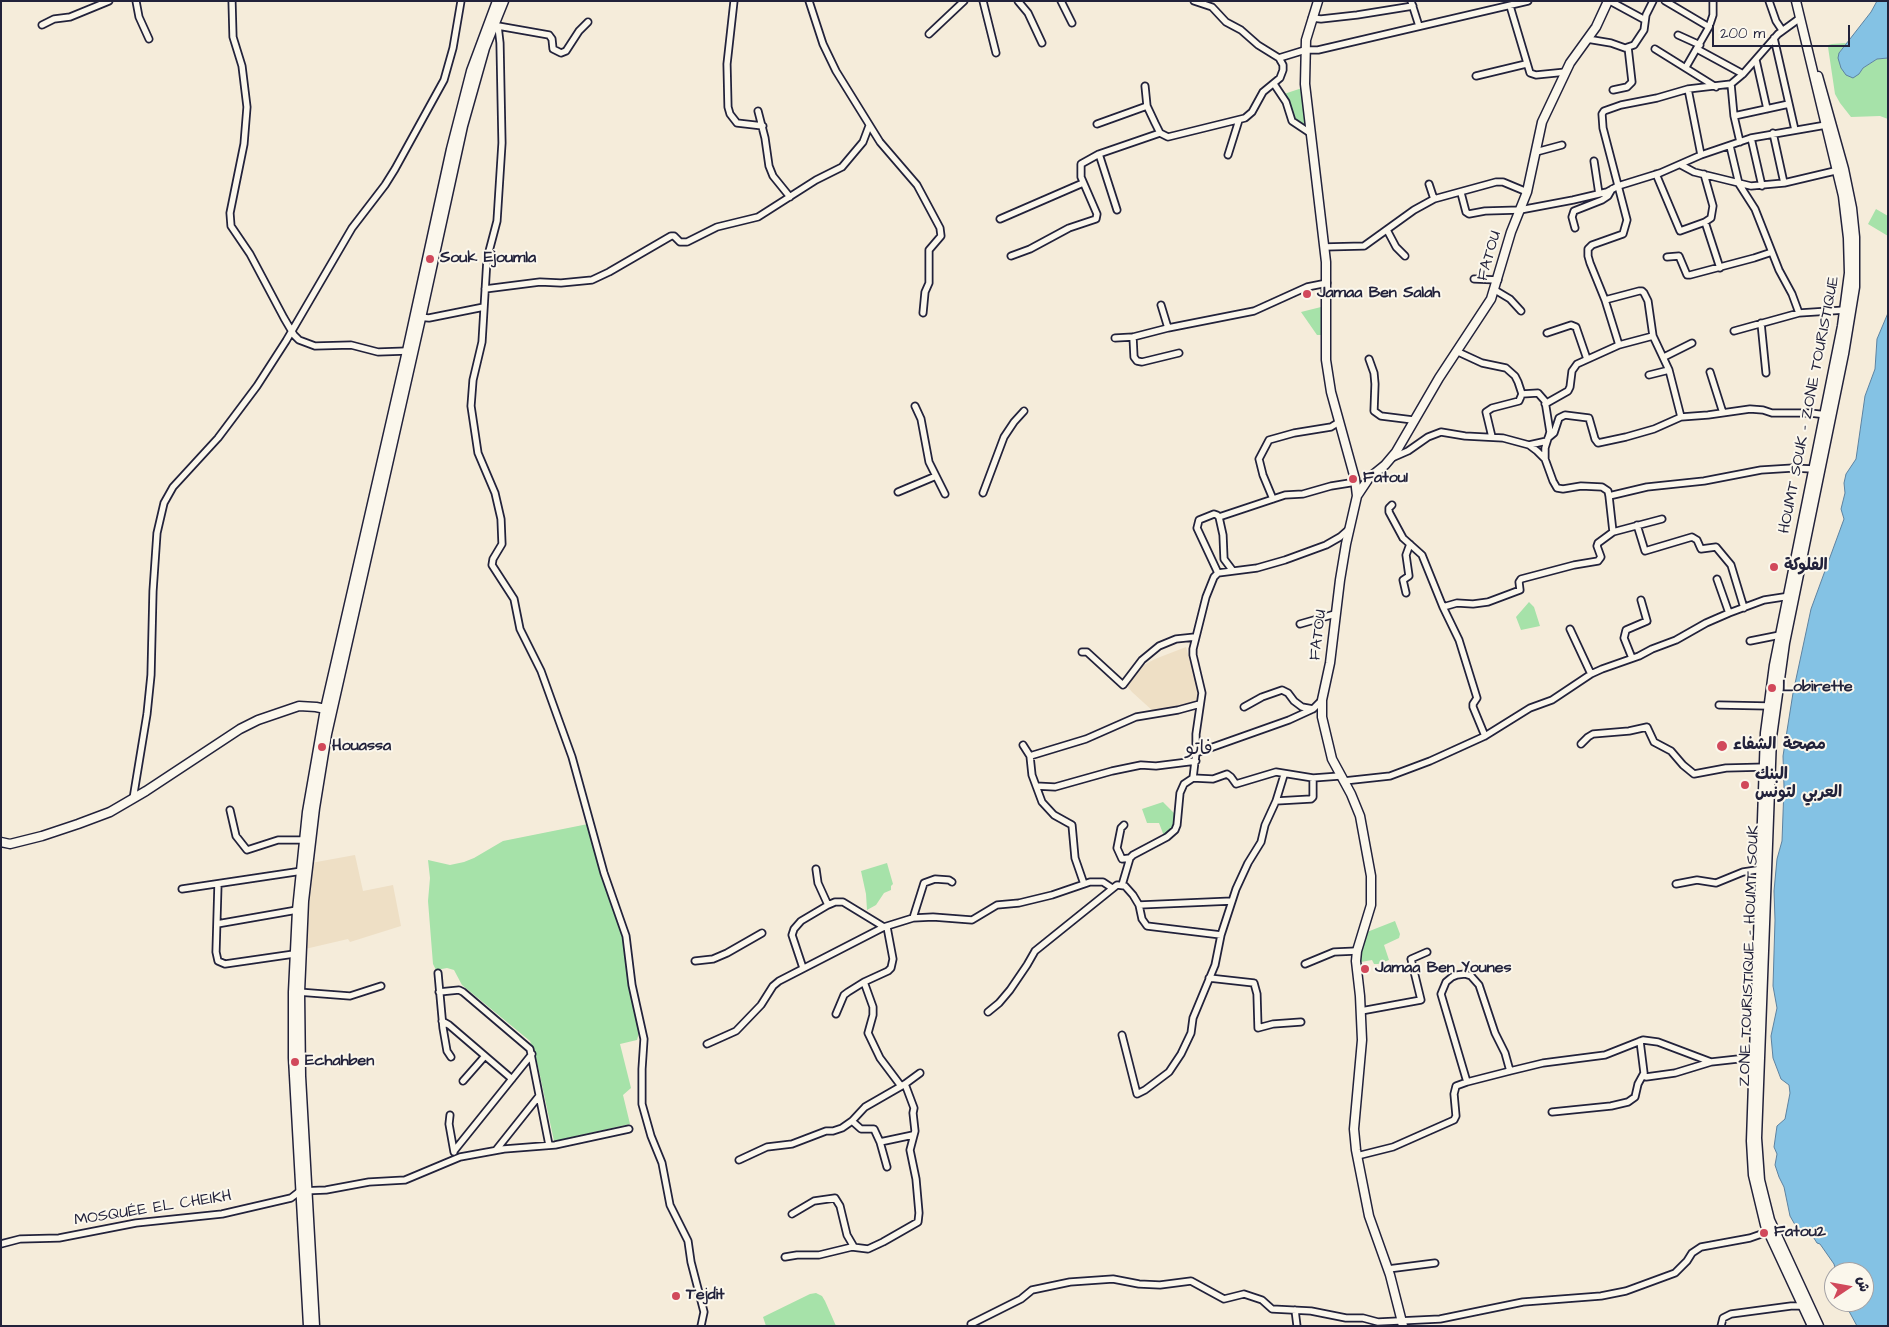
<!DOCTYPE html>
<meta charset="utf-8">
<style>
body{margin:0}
#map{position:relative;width:1889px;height:1327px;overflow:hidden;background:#f5ecda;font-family:"Architects Daughter","Playpen Sans Arabic",sans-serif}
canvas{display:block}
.frame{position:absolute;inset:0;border:2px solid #22223b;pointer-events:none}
.north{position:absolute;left:1824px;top:1262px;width:50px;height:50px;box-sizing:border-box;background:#fbf7ec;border:1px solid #a4a2a5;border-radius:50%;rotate:78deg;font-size:14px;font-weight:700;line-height:20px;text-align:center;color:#22223b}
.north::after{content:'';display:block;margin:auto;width:18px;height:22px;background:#d1495b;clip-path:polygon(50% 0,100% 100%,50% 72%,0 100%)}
.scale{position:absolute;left:1712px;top:25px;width:138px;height:22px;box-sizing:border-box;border:2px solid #22223b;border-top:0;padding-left:6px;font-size:15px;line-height:18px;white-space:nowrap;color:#22223b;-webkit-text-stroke:4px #fbf7ec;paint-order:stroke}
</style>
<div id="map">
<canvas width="1889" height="1327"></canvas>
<div class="frame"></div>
<div class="north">ش</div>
<div class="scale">200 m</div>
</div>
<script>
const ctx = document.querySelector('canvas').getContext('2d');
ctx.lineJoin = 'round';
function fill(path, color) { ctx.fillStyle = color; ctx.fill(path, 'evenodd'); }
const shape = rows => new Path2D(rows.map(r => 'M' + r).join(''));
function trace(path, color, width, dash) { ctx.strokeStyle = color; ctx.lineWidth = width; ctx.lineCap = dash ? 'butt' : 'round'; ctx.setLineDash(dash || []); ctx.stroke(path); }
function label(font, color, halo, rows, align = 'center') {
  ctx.font = font + ' "Architects Daughter","Playpen Sans Arabic",sans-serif'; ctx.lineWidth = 4; ctx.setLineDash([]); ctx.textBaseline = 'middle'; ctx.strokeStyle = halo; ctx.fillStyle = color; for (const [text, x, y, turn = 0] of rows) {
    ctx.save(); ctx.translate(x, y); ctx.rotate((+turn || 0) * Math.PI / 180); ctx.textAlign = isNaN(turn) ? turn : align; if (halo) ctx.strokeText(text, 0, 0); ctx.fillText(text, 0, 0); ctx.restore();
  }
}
fill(shape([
 [1186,647,1200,695,1198,699,1180,709,1154,712,1132,692,1127,686,1128,684,1144,665,1155,659],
 [355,855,363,891,393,885,401,926,350,942,348,939,305,949,311,863]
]), '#eedfc5');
fill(shape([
 [1846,43,1839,53,1859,74,1863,68,1877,59,1888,58,1888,119,1880,116,1851,117,1840,103,1835,94,1828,47,1828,45,1832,44],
 [1302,88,1305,128,1297,126,1284,94],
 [1876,209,1888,216,1888,236,1868,224],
 [1321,307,1321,335,1317,335,1301,312],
 [1529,602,1534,607,1540,626,1521,630,1516,617],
 [1163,802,1175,814,1174,827,1169,834,1164,836,1159,823,1147,823,1142,809],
 [588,824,625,944,639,1033,637,1040,620,1044,631,1088,623,1095,630,1124,554,1141,536,1057,530,1041,462,985,454,970,447,968,436,970,433,964,428,901,430,878,428,860,450,865,464,862,474,858,503,841],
 [887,863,893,884,891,886,891,890,884,893,876,905,867,910,866,894,861,871],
 [1395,921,1400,934,1399,938,1384,945,1389,960,1378,964,1374,964,1372,960,1361,962,1360,952,1367,932],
 [816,1293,822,1296,825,1301,836,1326,766,1326,763,1317,810,1294]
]), '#a6e2a9');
const water = shape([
 [1877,1,1888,1,1888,58,1877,59,1863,68,1859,74,1853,78,1846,75,1841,68,1838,58,1839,53,1871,12,1877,1],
 [1888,313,1888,1326,1857,1326,1844,1302,1864,1302,1864,1272,1836,1272,1834,1264,1820,1244,1817,1243,1812,1235,1798,1230,1790,1216,1784,1187,1779,1177,1775,1165,1777,1154,1774,1147,1777,1126,1785,1119,1790,1093,1789,1085,1781,1079,1773,1058,1771,1036,1777,1008,1773,986,1775,920,1774,891,1777,859,1782,841,1784,787,1783,756,1793,693,1811,609,1844,519,1841,509,1845,493,1844,483,1846,474,1856,459,1865,396,1875,369,1877,339,1888,313]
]);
fill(water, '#84c2e4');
trace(water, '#5d82a0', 1);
const street = shape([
 [136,1,139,17,149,39],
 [232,1,233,37,242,66,247,107,244,144,230,213,231,226,250,254,284,318,294,335,299,340,315,346,351,345,378,352,407,351],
 [734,1,727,64,728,107,730,114,737,123,763,126],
 [809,1,823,44,836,71,880,142,917,185,940,228,941,236,929,250,929,283,925,292,923,313],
 [983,1,996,53],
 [1018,1,1028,13,1042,43],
 [1061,1,1072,23],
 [1411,1,1419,26],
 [1610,1,1645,20],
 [1665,1,1709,27],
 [1769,1,1776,21,1782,30],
 [1510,6,1530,73,1536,75,1566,72],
 [1312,18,1321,19,1357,15,1413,6],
 [491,24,498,26,500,43,502,143,497,221,487,259,482,342,473,380,471,406,478,453,495,493,501,519,502,544,493,559,492,565,514,599,520,629,541,671,572,757,604,873,626,936,632,985,644,1039,642,1069,642,1104,651,1136,662,1163,670,1205,688,1241,691,1262,704,1312,701,1326],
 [42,25,54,19,70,17,109,1],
 [498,26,549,35,552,39,553,49,561,53,566,51,579,31,588,22],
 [929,34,964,1],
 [1678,35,1700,45],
 [1774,38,1795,130],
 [1587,39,1611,43,1625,48,1634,45,1644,30,1646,15,1653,1],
 [1655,49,1716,87],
 [1697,49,1743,74],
 [1279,58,1305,50,1318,50,1528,1],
 [1756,60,1767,109],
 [1686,67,1709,27,1713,15,1713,1],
 [1476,76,1526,64],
 [1274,84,1286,102,1292,121,1310,133],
 [1731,84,1734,116,1740,142],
 [1145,86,1147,106,1155,123,1160,133,1168,137,1245,118,1252,112,1263,92,1280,78,1283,70,1283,65,1279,58,1258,45,1241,30,1226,22,1212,7,1194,1],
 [1688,89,1701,155],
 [1613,90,1627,87,1632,82,1628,47],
 [758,111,765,138,769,166,773,176,790,197],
 [1734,116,1789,104],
 [1097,124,1147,106],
 [1773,133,1784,183],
 [1751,138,1762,186],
 [1730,146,1739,184,1755,209,1779,270,1792,294,1799,313],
 [1536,152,1562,145],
 [1099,154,1117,210],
 [1228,155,1239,120],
 [1594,161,1599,194],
 [1681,165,1694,172,1751,186,1784,183,1839,170],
 [1656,174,1680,231,1705,222,1711,218,1713,206,1704,174],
 [1429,184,1434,199],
 [1461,193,1466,212,1469,214,1485,211,1520,210,1573,200,1607,192,1618,186,1660,173,1701,155,1751,138,1826,125],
 [1000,219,1083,183],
 [1705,222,1720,268],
 [1575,228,1572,217,1574,211,1602,200,1608,196,1612,189],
 [1387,230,1396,247,1405,256],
 [1324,247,1364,246,1414,210,1434,199,1496,182,1503,182,1527,192],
 [1011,256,1030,249,1069,228,1096,219,1097,214,1081,177,1081,164,1099,154,1160,133],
 [1667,257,1679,256,1687,275,1690,275,1754,258,1772,252],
 [1474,279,1498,280],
 [485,289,540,282,561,283,592,280,609,272,671,236,674,236,680,242,687,242,717,227,758,217,816,180,842,167,863,142,869,126],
 [1495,290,1510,299,1521,311],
 [1605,300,1639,291,1642,291,1644,293,1648,301,1653,336,1669,370,1681,417],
 [1161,305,1168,328],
 [417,317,429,318,484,307],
 [1761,323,1766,373],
 [1734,331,1799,313,1845,310],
 [1547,333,1571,325,1576,327,1587,359],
 [1133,337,1134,357,1137,361,1142,362,1179,353],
 [1115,338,1133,337,1168,328,1254,311,1307,287,1327,283],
 [1619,345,1605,300,1590,263,1588,256,1588,249,1592,245,1623,234,1627,220,1603,128,1602,114,1604,111,1621,105,1657,98,1688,89,1731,84,1743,74,1778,34,1800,18],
 [1456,351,1482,363,1506,368,1515,376,1518,382,1522,394,1519,401,1492,408,1486,412,1492,437],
 [1664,357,1692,343],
 [1369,359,1374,373,1375,384,1374,411,1381,416,1413,420],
 [1710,372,1723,413],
 [1649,375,1669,370],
 [1522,394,1538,393,1545,401,1550,432,1545,448,1545,459],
 [1545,404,1568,391,1570,387,1572,371,1577,364,1619,345,1653,336],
 [915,406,921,419,929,462,945,494],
 [1548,438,1554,433,1559,418,1565,415,1589,418,1595,439,1598,443,1626,437,1654,429,1681,417,1708,415,1750,409,1763,410,1772,413,1810,413,1827,415],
 [1529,445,1547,441],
 [1392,458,1408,451,1428,437,1441,432,1465,436,1503,438,1529,445,1537,451,1545,459,1553,481,1557,488,1563,489,1581,486,1602,487,1608,491,1609,496,1647,487,1704,481,1761,470,1793,468,1813,469],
 [898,492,936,476],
 [983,493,1004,437,1014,422,1024,411],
 [1609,496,1613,532],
 [1273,499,1263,475,1259,459,1269,440,1294,433,1331,427,1339,422],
 [1392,505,1389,508,1389,512,1403,538,1422,555,1443,607,1459,640,1477,698,1473,704,1473,707,1485,736],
 [1219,517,1223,535,1224,559,1233,571],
 [1637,525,1645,551,1692,537,1697,540,1701,549,1716,547,1731,565,1744,608],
 [1218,573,1197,528,1199,520,1214,514,1217,515,1219,517,1285,495,1303,494,1331,486,1356,482],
 [1717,579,1729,613],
 [1406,593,1403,580,1409,576,1406,555,1410,544],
 [1443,607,1457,603,1473,604,1488,602,1520,590,1519,582,1521,579,1574,565,1598,561,1601,557,1597,546,1598,543,1613,532,1662,519],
 [1300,624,1335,614],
 [1570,629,1591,674],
 [1750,641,1780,635],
 [1082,652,1087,652,1123,685,1142,660,1159,646,1176,639,1195,637],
 [1632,658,1624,638,1626,630,1647,621,1641,600],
 [1719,705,1768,706],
 [1244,707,1262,697,1282,690,1288,693,1294,701,1302,707,1313,709,1322,700],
 [1581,744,1588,737,1593,734,1629,731,1647,727,1654,742,1671,751,1683,765,1694,774,1726,768,1767,767],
 [1023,745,1030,756,1032,775,1042,802,1054,815,1072,825,1075,858,1084,884],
 [1196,753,1289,720,1313,709],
 [1030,756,1086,739,1136,717,1178,710,1200,704],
 [1193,778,1196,753,1196,734,1202,693,1193,655,1193,649,1206,597,1214,577,1218,573,1257,568,1285,560,1326,545,1340,537,1349,529],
 [1344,781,1390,776,1430,761,1485,736,1530,708,1552,700,1591,674,1602,669,1639,656,1652,649,1676,640,1706,623,1729,613,1764,600,1790,596],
 [1036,786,1055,787,1112,771,1141,765,1156,766,1196,761],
 [133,799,147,714,151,675,153,591,157,533,164,503,173,487,218,438,257,386,286,341,352,228,385,185,395,169,444,80,453,48,461,1],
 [1276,801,1311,799,1313,797,1313,778],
 [230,810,236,836,247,850,278,840,303,840],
 [1124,825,1121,828,1117,848,1122,859,1130,858],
 [816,869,818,883,828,905],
 [218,884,216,952,218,961,225,964,294,954],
 [1676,884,1697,880,1716,883,1743,872,1763,869],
 [1122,885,1130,858,1133,855,1167,837,1175,830,1177,825,1180,793,1184,784,1193,778,1213,779,1227,774,1231,777,1236,784,1276,772,1313,778,1340,776],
 [182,889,302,871],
 [1139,905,1232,901],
 [913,918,924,883,935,879,949,880,952,882],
 [217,924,297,910],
 [695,961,713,959,727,953,762,933],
 [1305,964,1334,952,1357,951],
 [803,968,792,935,794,929,801,921,828,905,835,902,843,902,884,927],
 [438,973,443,1028,447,1051,451,1057],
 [1209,978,1254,983,1257,994,1258,1028,1273,1024,1301,1022],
 [864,982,873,1007,873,1015,868,1033,880,1058,901,1086],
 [298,992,350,996,381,986],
 [439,992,459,990,463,992,530,1049,549,1145],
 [1361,1011,1421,1000,1411,959,1427,952],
 [988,1012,999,1003,1010,990,1027,965,1035,951,1117,885,1125,886,1133,895,1139,905,1142,919,1147,926,1221,935],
 [836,1014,844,995,848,992,864,982,888,971,891,968,893,959,887,927],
 [442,1021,449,1025,512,1079],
 [1122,1035,1137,1094,1145,1090,1169,1072,1181,1054,1191,1033,1193,1018,1215,965,1221,935,1236,889,1248,863,1261,842,1265,825,1276,801,1284,775],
 [707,1044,736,1031,761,1005,773,986,779,981,884,927,913,918,933,917,972,920,997,905,1019,903,1052,895,1090,882,1103,882,1112,888],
 [1643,1076,1646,1077,1675,1073,1711,1062],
 [463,1081,485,1056],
 [1467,1082,1441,994,1446,982,1452,977,1457,975,1465,974,1471,976,1479,985,1495,1033,1505,1053,1510,1071],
 [1552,1112,1611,1106,1628,1102,1635,1097,1638,1084,1644,1073,1640,1041],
 [450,1115,449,1124,454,1152],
 [852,1121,861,1129,874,1129,880,1142,913,1135],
 [880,1142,887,1167],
 [496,1150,539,1096],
 [454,1151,532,1054],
 [1357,1156,1393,1147,1454,1120,1456,1116,1454,1094,1456,1086,1467,1082,1510,1071,1543,1063,1605,1055,1643,1040,1658,1042,1711,1062,1756,1057],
 [739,1160,767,1147,792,1144,826,1131,833,1131,842,1128,852,1121,865,1107,905,1084,920,1073],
 [792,1214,814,1201,835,1198,840,1206,847,1235,854,1247],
 [1,1244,20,1239,59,1238,136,1223,222,1214,291,1198,300,1191,326,1190,369,1182,405,1180,460,1157,504,1149,555,1145,629,1129],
 [785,1257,797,1255,819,1255,852,1247,868,1249,883,1242,918,1222,919,1213,916,1179,910,1150,915,1131,913,1113,914,1108,905,1084],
 [1388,1269,1435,1263],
 [1295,1310,1297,1326],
 [971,1324,1021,1299,1032,1290,1070,1282,1113,1279,1139,1284,1160,1285,1191,1281,1224,1299,1244,1294,1262,1300,1272,1309,1311,1311,1346,1318,1363,1318,1378,1322,1440,1319,1523,1302,1601,1296,1626,1291,1675,1273,1687,1261,1692,1253,1701,1247,1750,1238,1770,1231],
 [1721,1326,1723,1318,1731,1314,1791,1306,1803,1306]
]);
const secondary = shape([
 [1318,1,1306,40,1305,84,1326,262,1326,360,1331,392,1355,479,1357,496,1346,544,1340,580,1330,663,1322,700,1322,717,1332,759,1351,794,1360,816,1371,876,1371,905,1357,951,1356,961,1360,996,1362,1040,1354,1129,1356,1150,1369,1216,1390,1275,1403,1326],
 [1796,1,1843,196,1848,238,1849,273,1842,326,1774,665,1765,733,1751,1141,1753,1175,1765,1225,1812,1326],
 [1818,76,1844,169,1852,208,1855,237,1855,287,1844,354,1785,643,1772,737,1757,1138,1760,1180,1770,1220,1819,1326],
 [1357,496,1369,478,1385,465,1396,452,1439,378,1491,299,1511,232,1527,192,1542,122,1570,63,1596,27,1608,1],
 [1,842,10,844,42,836,78,824,110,812,146,791,240,729,258,720,299,706,316,707,330,710],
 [308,1326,293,1058,293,992,297,910,307,812,325,709,407,351,451,149,471,71,497,1],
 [315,1326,301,1076,300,992,304,901,315,808,327,734,421,318,463,126,485,48,504,1]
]);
trace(street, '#22223b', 9);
trace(secondary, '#22223b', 11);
trace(street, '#fbf7ec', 5.5);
trace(secondary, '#fbf7ec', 8);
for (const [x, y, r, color] of [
 [430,259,5,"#d1495b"],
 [1307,294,5,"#d1495b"],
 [1353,479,5,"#d1495b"],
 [1774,567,5,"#d1495b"],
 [1772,688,5,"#d1495b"],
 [1722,746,6,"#d1495b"],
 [322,747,5,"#d1495b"],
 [1745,785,5,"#d1495b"],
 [1365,969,5,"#d1495b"],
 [295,1062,5,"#d1495b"],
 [1764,1233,5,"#d1495b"],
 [676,1296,5,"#d1495b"]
]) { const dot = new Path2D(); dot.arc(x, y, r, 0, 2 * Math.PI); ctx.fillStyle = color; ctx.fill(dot); trace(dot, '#fbf7ec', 2); }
label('16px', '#22223b', '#fbf7ec', [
 ["FATOU",1490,256,-74],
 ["HOUMT SOUK - ZONE TOURISTIQUE",1810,405,-79],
 ["FATOU",1319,635,-83],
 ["ZONE TOURISTIQUE - HOUMT SOUK",1750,956,-88],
 ["MOSQUÉE EL CHEIKH",153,1209,-9]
]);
label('bold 16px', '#22223b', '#fbf7ec', [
 ["Souk Ejoumla",440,259],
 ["Jamaa Ben Salah",1317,294],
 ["Fatou1",1363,479],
 ["الفلوكة",1784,567],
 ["Lobirette",1782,688],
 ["مصحة الشفاء",1733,746],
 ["Houassa",332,747],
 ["البنك",1755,776],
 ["العربي لتونس",1755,794],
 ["Jamaa Ben Younes",1375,969],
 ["Echahben",305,1062],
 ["Fatou2",1774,1233],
 ["Tejdit",686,1296]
], 'left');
label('19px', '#22223b', '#fbf7ec', [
 ["فاتو",1199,750]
]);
</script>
